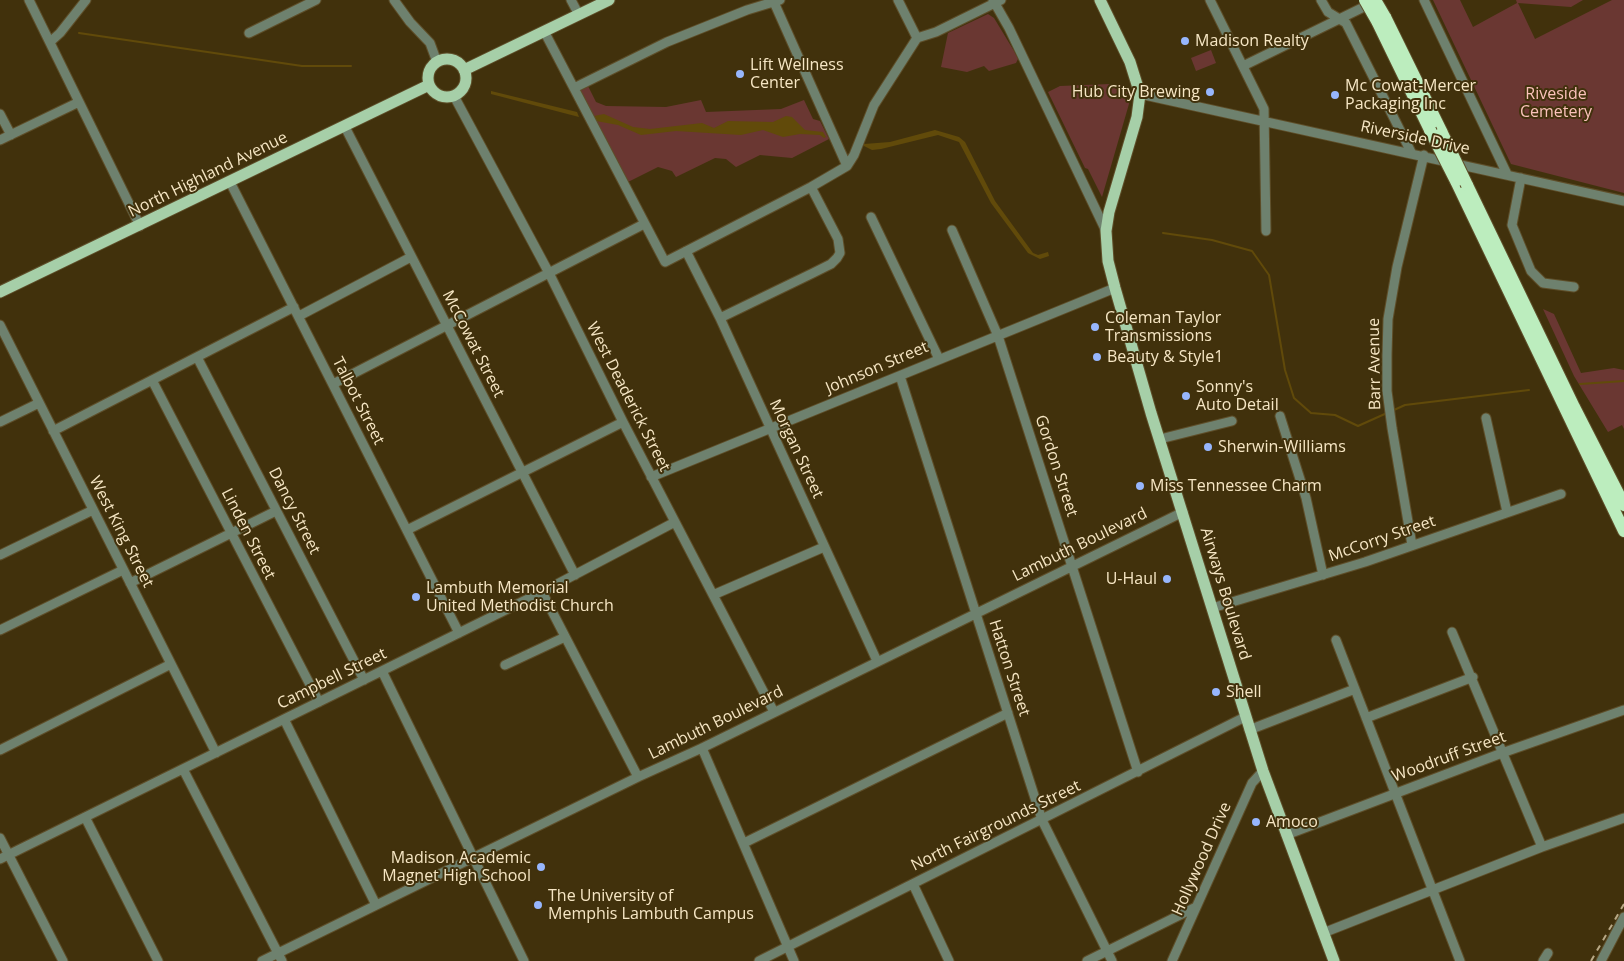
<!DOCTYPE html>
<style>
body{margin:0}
canvas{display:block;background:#41310c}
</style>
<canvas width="1624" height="961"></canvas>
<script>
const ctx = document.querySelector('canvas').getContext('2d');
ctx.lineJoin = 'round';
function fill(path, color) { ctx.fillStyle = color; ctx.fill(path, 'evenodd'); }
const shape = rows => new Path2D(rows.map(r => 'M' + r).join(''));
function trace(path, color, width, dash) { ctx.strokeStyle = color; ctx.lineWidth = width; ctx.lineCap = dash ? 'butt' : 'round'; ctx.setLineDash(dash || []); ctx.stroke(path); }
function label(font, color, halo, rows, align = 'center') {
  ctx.font = font + ' "Open Sans",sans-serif'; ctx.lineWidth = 4; ctx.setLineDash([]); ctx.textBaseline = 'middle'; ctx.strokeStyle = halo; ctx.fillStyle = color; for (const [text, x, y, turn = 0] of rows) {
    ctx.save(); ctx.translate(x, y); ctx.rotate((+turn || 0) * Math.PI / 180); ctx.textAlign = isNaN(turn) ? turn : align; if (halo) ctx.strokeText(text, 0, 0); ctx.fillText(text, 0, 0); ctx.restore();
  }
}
fill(shape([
 [1433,0,1460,0,1473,27,1517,3,1516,0,1583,0,1571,7,1518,3,1535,39,1612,0,1624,0,1624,193,1511,164],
 [988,14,994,18,1014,51,1018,59,1016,63,989,71,984,66,967,72,941,67,948,33],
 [1211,50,1216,63,1196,71,1191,58],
 [1110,84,1125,85,1131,97,1102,197,1088,169,1085,168,1048,92,1060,86],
 [588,86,596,102,606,106,666,107,701,100,706,112,781,109,804,100,813,119,820,121,829,139,792,158,760,155,736,167,726,159,715,158,676,177,672,171,658,167,626,183,580,95,581,89],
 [1543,309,1554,314,1581,373,1614,368,1624,370,1624,429,1622,425,1608,432,1574,376]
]), '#6a3732');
fill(shape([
 [491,91,577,112,579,117,491,94],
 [604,114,633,127,650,129,702,123,714,128,728,121,773,122,786,116,792,117,805,130,823,132,826,137,824,138,820,135,800,134,783,137,763,130,741,135,676,131,641,135,618,125,596,121,594,116],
 [935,130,959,137,965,142,995,201,1033,253,1038,255,1048,252,1049,256,1040,259,1028,253,991,203,959,142,938,135,881,149,872,150,864,146,864,144,890,142]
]), '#614a0a');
trace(shape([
 [79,33,302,66,351,66],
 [1163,233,1212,240,1252,251,1269,275,1285,370,1294,398,1311,413,1335,415,1358,426,1387,413],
 [1580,384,1624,381],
 [1394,410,1405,405,1529,390]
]), '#614a0a', 2);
const minor = shape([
 [29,0,140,226],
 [394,0,410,22,430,43,437,62],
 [571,0,579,15],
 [773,0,847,166],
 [898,0,917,38],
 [993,0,1009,28,1106,231],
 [1210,0,1264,109,1266,231],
 [1321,0,1328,12,1346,23,1411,152],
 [1424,0,1507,174],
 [544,31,665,262,811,187,847,166,854,155,874,105,917,38],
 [249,33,316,0],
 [917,38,936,32,1001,0],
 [50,42,60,33,86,0],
 [1243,66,1372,3],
 [574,88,667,42,747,10,780,0],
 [1140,94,1624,201],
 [454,96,549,273,623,422,774,712],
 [0,114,11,135],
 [345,127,575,575],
 [0,140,79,102],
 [1521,178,1512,225,1531,271,1543,283,1574,287],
 [230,182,459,633],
 [871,217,939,359],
 [952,230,998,336,1138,772],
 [686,251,720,318,877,661],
 [299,316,411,257],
 [720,318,813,273,831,264,837,258,840,253,838,239,811,187],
 [0,325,216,753],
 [197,357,364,680],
 [900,376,1042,820,1112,961],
 [152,380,319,702],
 [333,384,644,224],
 [1280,416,1306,498,1323,575],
 [1486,418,1507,512],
 [0,422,39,403],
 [53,431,294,307],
 [1160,439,1232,421],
 [651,477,1115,288],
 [407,530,623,422],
 [1412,545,1392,428,1387,391,1387,355,1388,319,1397,267,1424,155],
 [0,555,93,510],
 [130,583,276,511],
 [542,592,638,777],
 [713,595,824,547],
 [1212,608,1365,562,1561,494],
 [0,630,123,570],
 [1452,632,1542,847],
 [1336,640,1460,961],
 [505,665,565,637],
 [382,671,524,961],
 [1366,718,1473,677],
 [284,719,376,905],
 [1249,730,1355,689],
 [702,748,794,961],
 [0,750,171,664],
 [183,769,282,961],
 [85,817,158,961],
 [1286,835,1502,753,1624,710],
 [0,838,63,961],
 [744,843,1008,713],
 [0,859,542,592,675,522],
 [913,884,949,961],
 [1323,933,1542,847,1624,818],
 [262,961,638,777,702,748,1183,512],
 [759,961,1245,717],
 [1087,961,1196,907],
 [1172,961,1252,783,1263,771],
 [1543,961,1548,953],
 [1601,961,1624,917]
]);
const major = shape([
 [1100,0,1130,62,1140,94,1137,117,1109,212,1106,231,1108,261,1115,288,1151,413,1263,771,1334,961],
 '428 78a19 19 0 1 1 38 0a19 19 0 1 1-38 0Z',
 [464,70,609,0],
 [0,292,429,85]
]);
const highway = shape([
 [1385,17,1442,133],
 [1377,21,1430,130],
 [1456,181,1624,531],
 [1467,185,1574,407,1624,505]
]);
trace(minor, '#5e4e29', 11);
trace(major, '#5e4e29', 13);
trace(highway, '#5e4e29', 14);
trace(minor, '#6e816e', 9);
trace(major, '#a6cfa8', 11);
trace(highway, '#bcedbe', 12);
trace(shape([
 [1591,961,1624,904]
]), '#b9a986', 2, [6, 6]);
const highwayBridge = shape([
 [1365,0,1377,21],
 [1375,0,1385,17],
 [1430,130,1456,181],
 [1442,133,1467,185]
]);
trace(highwayBridge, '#5e4e29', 14, []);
trace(highwayBridge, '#bcedbe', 12);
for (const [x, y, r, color] of [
 [1185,41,5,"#97b6fd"],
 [740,74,5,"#97b6fd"],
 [1210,92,5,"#97b6fd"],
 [1335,95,5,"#97b6fd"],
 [1095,327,5,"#97b6fd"],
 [1097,357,5,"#97b6fd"],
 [1186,396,5,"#97b6fd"],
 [1208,447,5,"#97b6fd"],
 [1140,486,5,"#97b6fd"],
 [1167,579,5,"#97b6fd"],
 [416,597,5,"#97b6fd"],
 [1216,692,5,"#97b6fd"],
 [1256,822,5,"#97b6fd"],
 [541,867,5,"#97b6fd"],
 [538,905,5,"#97b6fd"]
]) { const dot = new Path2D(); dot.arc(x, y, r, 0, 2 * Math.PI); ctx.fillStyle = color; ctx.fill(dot); trace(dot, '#41310c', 2); }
label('16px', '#f6e6c4', '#41310c', [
 ["Madison Realty",1195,41],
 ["Lift Wellness",750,65],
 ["Center",750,83],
 ["Mc Cowat-Mercer",1345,86],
 ["Packaging Inc",1345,104],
 ["Hub City Brewing",1200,92,"right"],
 ["Coleman Taylor",1105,318],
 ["Transmissions",1105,336],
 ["Beauty & Style1",1107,357],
 ["Sonny's",1196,387],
 ["Auto Detail",1196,405],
 ["Sherwin-Williams",1218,447],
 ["Miss Tennessee Charm",1150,486],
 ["U-Haul",1157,579,"right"],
 ["Lambuth Memorial",426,588],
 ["United Methodist Church",426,606],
 ["Shell",1226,692],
 ["Amoco",1266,822],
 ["Madison Academic",531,858,"right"],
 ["Magnet High School",531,876,"right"],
 ["The University of",548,896],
 ["Memphis Lambuth Campus",548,914]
], 'left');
label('16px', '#fbc2bb', '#41310c', [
 ["Riveside",1556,94],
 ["Cemetery",1556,112]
]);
label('16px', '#f6e6c4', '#41310c', [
 ["Riverside Drive",1415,138,12],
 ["North Highland Avenue",208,175,-26],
 ["McCowat Street",473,344,63],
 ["Barr Avenue",1375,364,-91],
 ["Johnson Street",877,368,-23],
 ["West Deaderick Street",628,397,63],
 ["Talbot Street",358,401,63],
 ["Morgan Street",796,449,65],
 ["Gordon Street",1056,466,72],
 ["Dancy Street",294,511,63],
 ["West King Street",121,532,63],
 ["Linden Street",248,534,63],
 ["McCorry Street",1382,539,-19],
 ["Lambuth Boulevard",1080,545,-26],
 ["Airways Boulevard",1225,594,73],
 ["Hatton Street",1009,668,72],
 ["Campbell Street",332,679,-26],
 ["Lambuth Boulevard",716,723,-26],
 ["Woodruff Street",1449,757,-20],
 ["North Fairgrounds Street",996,826,-26],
 ["Hollywood Drive",1202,859,-66]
]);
</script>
